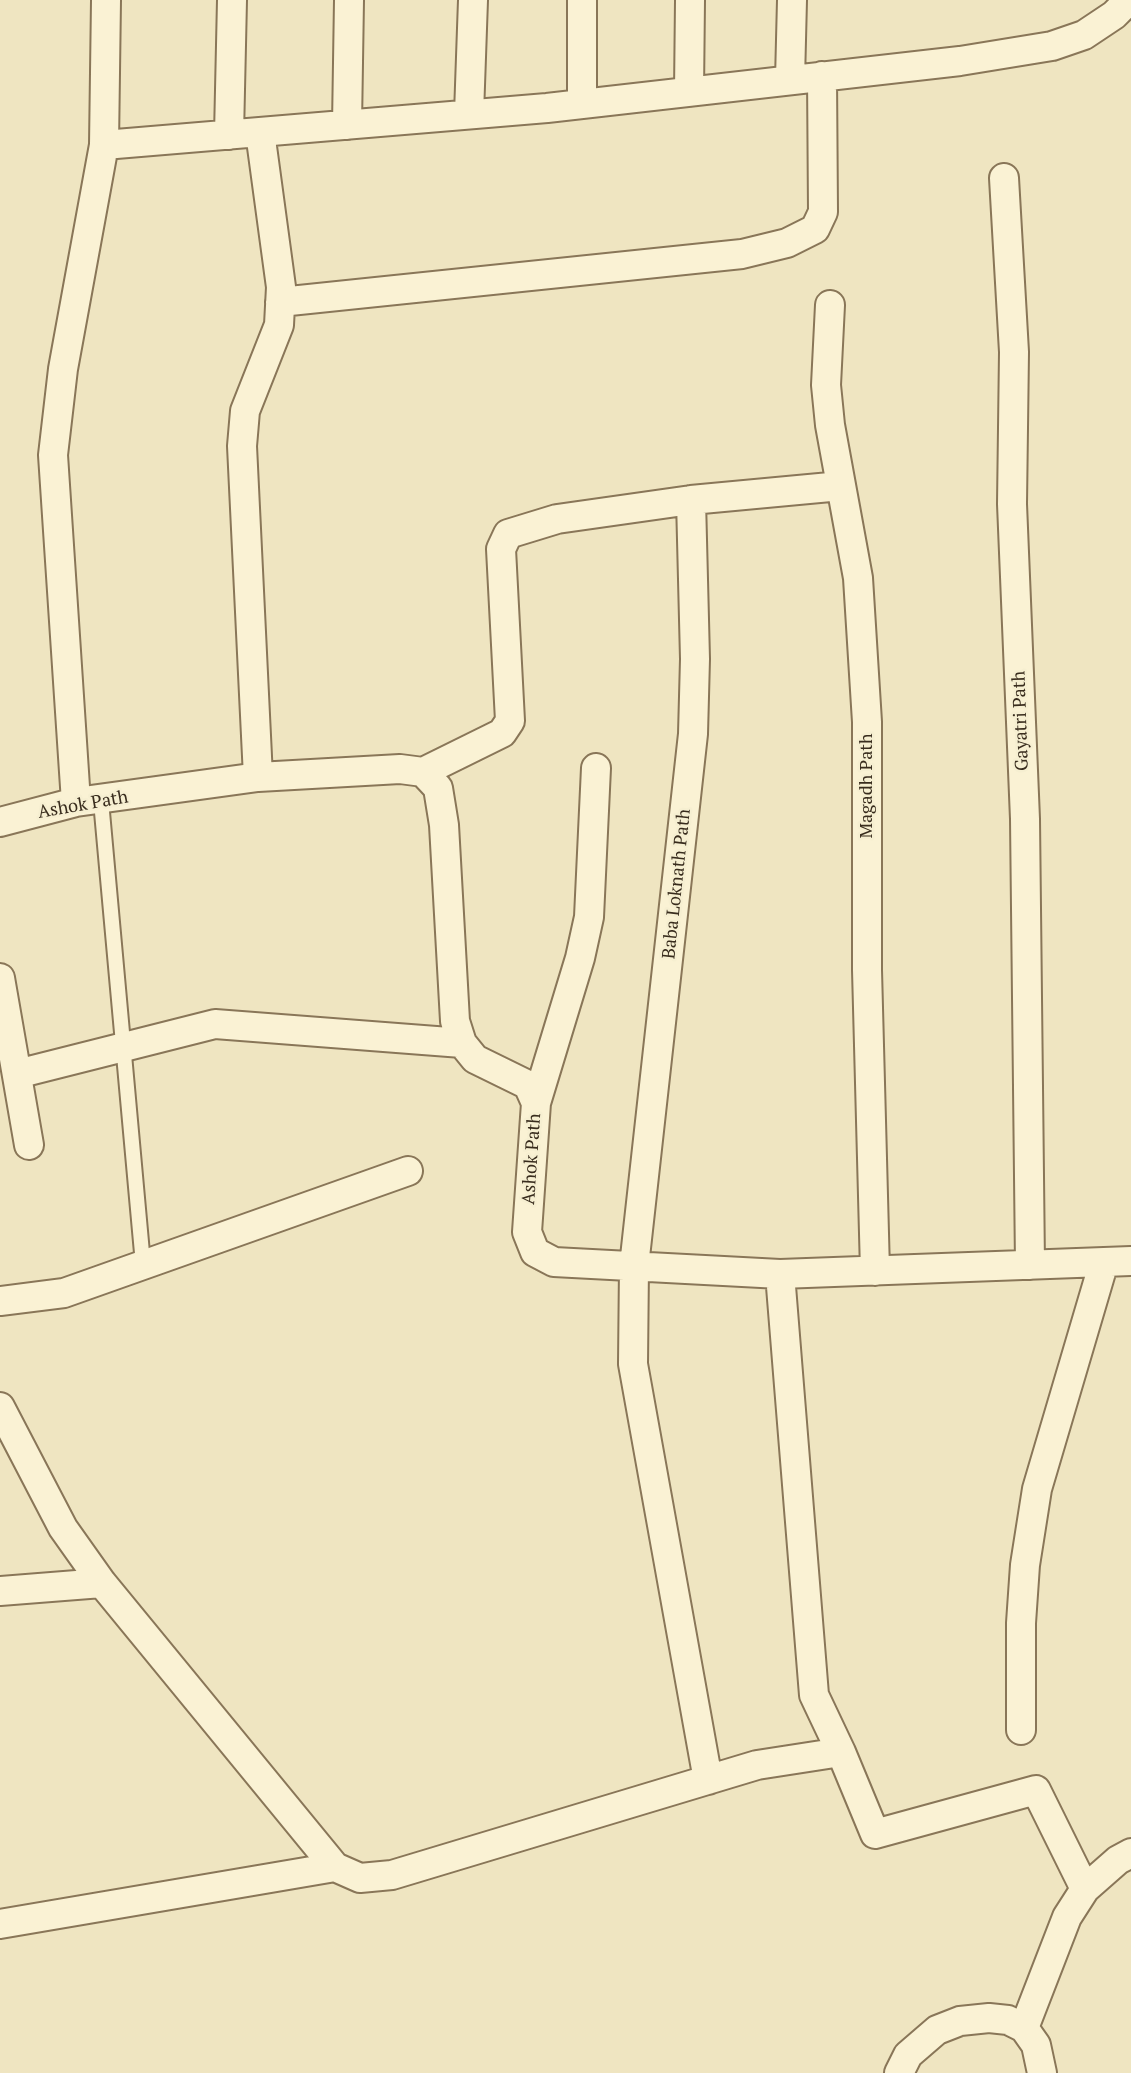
<!DOCTYPE html>
<style>
body{margin:0}
canvas{display:block;background:#efe5c1}
</style>
<canvas width="1131" height="2073"></canvas>
<script>
const ctx = document.querySelector('canvas').getContext('2d');
ctx.lineJoin = 'round';
const shape = rows => new Path2D(rows.map(r => 'M' + r).join(''));
function trace(path, color, width, dash) { ctx.strokeStyle = color; ctx.lineWidth = width; ctx.lineCap = dash ? 'butt' : 'round'; ctx.setLineDash(dash || []); ctx.stroke(path); }
function label(font, color, halo, rows, align = 'center') {
  ctx.font = font + ' "PT Serif",serif'; ctx.lineWidth = 5; ctx.setLineDash([]); ctx.textBaseline = 'middle'; ctx.strokeStyle = halo; ctx.fillStyle = color; for (const [text, x, y, turn = 0] of rows) {
    ctx.save(); ctx.translate(x, y); ctx.rotate((+turn || 0) * Math.PI / 180); ctx.textAlign = isNaN(turn) ? turn : align; if (halo) ctx.strokeText(text, 0, 0); ctx.fillText(text, 0, 0); ctx.restore();
  }
}
const service = shape([
 [101,801,143,1264]
]);
const minor = shape([
 [790,80,792,0],
 [689,92,690,0],
 [582,104,582,0],
 [469,114,473,0],
 [347,125,349,0],
 [229,135,232,0],
 [104,145,547,108,960,61,1052,46,1084,35,1114,15,1129,0],
 [1004,178,1014,352,1012,504,1025,819,1030,1265],
 [280,302,742,254,787,243,815,229,823,212,822,76],
 [830,305,826,385,830,425,858,578,867,722,867,970,875,1271],
 [691,500,695,659,693,734,634,1266,633,1364,708,1780],
 [423,772,502,733,510,721,501,549,508,534,557,519,691,500,841,486],
 [258,777,242,446,245,411,279,325,281,287,260,132],
 [76,802,53,455,63,369,104,145,106,0],
 [0,822,76,802,258,777,400,769,423,772,438,788,444,825,455,1021,462,1043,475,1059,528,1085,536,1103,527,1232,535,1252,554,1262,780,1274,1131,1261],
 [0,978,29,1145],
 [17,1074,215,1024,462,1043],
 [536,1103,580,958,589,917,596,768],
 [0,1301,64,1293,408,1171],
 [0,1407,63,1528,102,1583,335,1867,360,1878,392,1875,757,1765,841,1752,814,1695,780,1274],
 [0,1591,102,1583],
 [1021,1730,1021,1623,1025,1565,1037,1489,1104,1262],
 [841,1752,875,1834,1036,1790,1085,1889],
 [0,1924,335,1867],
 [1024,2028,1067,1917,1085,1889,1118,1860,1131,1853],
 [899,2073,908,2055,937,2030,960,2021,989,2018,1008,2020,1024,2028,1036,2045,1042,2073]
]);
trace(service, '#897658', 18);
trace(minor, '#897658', 32);
trace(service, '#faf2d4', 14);
trace(minor, '#faf2d4', 28);
label('18px', '#382c1d', '#f6efd1', [
 ["Gayatri Path",1021,721,-92],
 ["Magadh Path",867,786,-90],
 ["Ashok Path",83,805,-10],
 ["Baba Loknath Path",677,884,-84],
 ["Ashok Path",532,1159,-86]
]);
</script>
